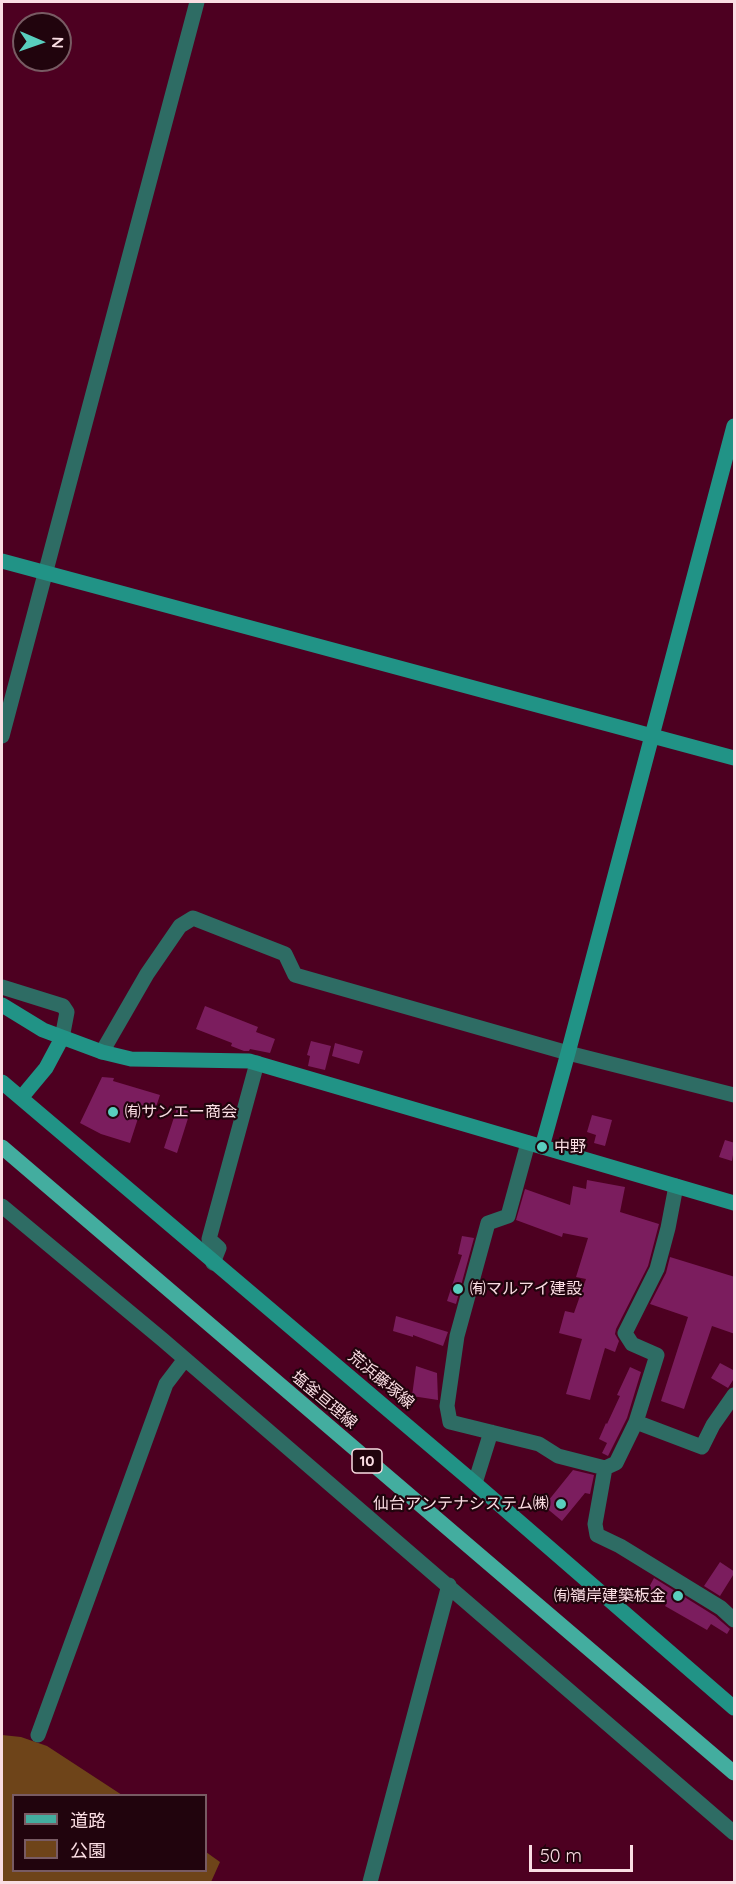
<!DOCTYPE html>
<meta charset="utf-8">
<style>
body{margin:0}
#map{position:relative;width:736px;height:1884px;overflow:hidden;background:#4d0021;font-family:Quicksand,"Noto Sans JP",sans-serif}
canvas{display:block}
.frame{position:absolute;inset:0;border:3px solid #fadde3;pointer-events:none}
.legend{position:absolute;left:12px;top:1794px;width:195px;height:78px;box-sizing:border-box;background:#21040d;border:2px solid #785b63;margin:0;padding:8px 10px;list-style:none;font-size:18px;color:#fadde3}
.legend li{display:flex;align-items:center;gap:12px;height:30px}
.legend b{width:30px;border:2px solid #785b63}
.north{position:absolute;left:12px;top:12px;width:60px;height:60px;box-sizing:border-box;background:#21040d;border:2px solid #785b63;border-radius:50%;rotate:92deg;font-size:16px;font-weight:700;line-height:24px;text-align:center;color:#fadde3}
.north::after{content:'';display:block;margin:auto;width:21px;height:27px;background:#59cebe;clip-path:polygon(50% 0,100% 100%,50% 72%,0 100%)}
.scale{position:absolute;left:529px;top:1845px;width:104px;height:27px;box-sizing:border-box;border:3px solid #fadde3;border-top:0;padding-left:8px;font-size:18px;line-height:21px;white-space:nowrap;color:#fadde3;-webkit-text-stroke:4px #21040d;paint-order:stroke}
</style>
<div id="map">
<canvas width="736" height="1884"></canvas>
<div class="frame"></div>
<ul class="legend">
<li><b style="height:8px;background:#43ad9f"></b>道路</li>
<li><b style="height:16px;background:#6e4419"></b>公園</li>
</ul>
<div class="north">N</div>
<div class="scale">50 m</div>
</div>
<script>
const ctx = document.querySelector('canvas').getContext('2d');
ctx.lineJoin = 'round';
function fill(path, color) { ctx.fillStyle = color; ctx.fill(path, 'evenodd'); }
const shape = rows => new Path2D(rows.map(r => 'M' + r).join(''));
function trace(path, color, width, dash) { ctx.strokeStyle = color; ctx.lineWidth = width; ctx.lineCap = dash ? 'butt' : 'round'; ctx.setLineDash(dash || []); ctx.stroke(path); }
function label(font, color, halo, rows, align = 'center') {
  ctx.font = font + ' Quicksand,"Noto Sans JP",sans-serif'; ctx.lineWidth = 4.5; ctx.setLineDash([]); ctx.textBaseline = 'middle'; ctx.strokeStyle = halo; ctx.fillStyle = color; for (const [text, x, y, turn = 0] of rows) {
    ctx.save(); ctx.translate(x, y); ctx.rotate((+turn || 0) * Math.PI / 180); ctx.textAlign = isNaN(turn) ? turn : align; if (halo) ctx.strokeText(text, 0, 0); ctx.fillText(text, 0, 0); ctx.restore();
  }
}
fill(shape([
 [2,1735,21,1737,47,1746,122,1795,14,1796,14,1870,206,1870,206,1852,220,1862,211,1882,2,1882]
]), '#6e4419');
fill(shape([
 [205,1006,258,1027,256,1032,275,1039,270,1053,250,1049,249,1051,244,1051,231,1046,232,1043,196,1029],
 [311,1041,331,1046,325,1070,308,1066,310,1056,307,1055],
 [335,1043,363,1051,359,1064,332,1056],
 [102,1077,114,1078,113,1081,160,1095,155,1110,142,1106,130,1143,101,1134,80,1123],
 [177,1108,190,1112,177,1153,164,1148],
 [592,1115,612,1120,605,1146,594,1143,596,1135,587,1132],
 [725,1140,735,1143,732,1161,719,1157],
 [587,1180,625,1187,620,1212,659,1224,648,1266,616,1329,615,1334,619,1341,615,1352,605,1348,590,1400,566,1394,582,1339,559,1333,565,1311,574,1313,586,1279,576,1277,588,1238,563,1233,562,1237,516,1220,525,1189,570,1205,573,1186,586,1189],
 [462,1236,474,1238,456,1304,447,1301,462,1255,458,1254],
 [670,1257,735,1277,735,1334,712,1326,684,1409,661,1401,688,1317,650,1304,666,1273],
 [396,1316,448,1332,443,1346,413,1335,413,1337,393,1331],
 [720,1363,735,1371,735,1377,728,1388,711,1378],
 [416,1366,437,1373,438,1400,412,1396],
 [630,1367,641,1372,627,1418,608,1456,602,1453,607,1443,599,1439,606,1423,607,1424,620,1396,617,1395],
 [573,1470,594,1475,590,1494,585,1493,562,1521,544,1506],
 [720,1562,735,1572,720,1596,704,1586],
 [654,1578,715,1616,730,1629,727,1634,711,1624,707,1630,665,1606,667,1603,647,1591]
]), '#7b1d5e');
trace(shape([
 [2,736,197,2],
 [2,987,63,1006,67,1012,62,1038],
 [102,1052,147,974,180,926,193,918,285,954,295,975,568,1053,734,1095],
 [528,1143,508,1216,488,1223,457,1336,447,1406,450,1422,539,1444,558,1456,605,1468,616,1463,636,1422,657,1355,632,1344,625,1333,657,1269,668,1228,676,1186],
 [2,1206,163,1340,734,1833],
 [213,1263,219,1248,209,1239,257,1063],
 [636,1422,702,1447,713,1425,734,1395],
 [605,1468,595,1524,597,1535,620,1546,721,1608,734,1620],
 [475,1483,491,1432],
 [38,1735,166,1384,185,1359],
 [370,1882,449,1585]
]), '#2e6c64', 15);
trace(shape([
 [2,561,734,758],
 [2,1005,43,1030,102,1052,131,1059,249,1061,734,1203],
 [2,1082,478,1486,734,1708],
 [21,1098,46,1068,62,1038],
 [542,1147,568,1053,734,426]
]), '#219386', 15);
trace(shape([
 [2,1147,734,1773]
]), '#43ad9f', 15);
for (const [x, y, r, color] of [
 [113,1112,6,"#59cebe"],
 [542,1147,6,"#59cebe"],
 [458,1289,6,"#59cebe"],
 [561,1504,6,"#59cebe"],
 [678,1596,6,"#59cebe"]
]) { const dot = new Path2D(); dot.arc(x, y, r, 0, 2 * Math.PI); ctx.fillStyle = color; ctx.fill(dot); trace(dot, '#21040d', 2); }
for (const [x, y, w] of [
 [367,1461,30]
]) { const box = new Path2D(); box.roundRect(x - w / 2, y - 12, w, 24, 4.5); ctx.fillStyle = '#21040d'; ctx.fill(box); trace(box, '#fadde3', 1.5); }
label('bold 15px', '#fadde3', null, [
 ["10",367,1461]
]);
label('16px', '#fadde3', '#21040d', [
 ["㈲サンエー商会",125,1112],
 ["中野",554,1147],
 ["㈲マルアイ建設",470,1289],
 ["仙台アンテナシステム㈱",549,1504,"right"],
 ["㈲嶺岸建築板金",666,1596,"right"]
], 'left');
label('16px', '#fadde3', '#21040d', [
 ["荒浜藤塚線",381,1380,40],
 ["塩釜亘理線",324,1400,40]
]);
</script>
